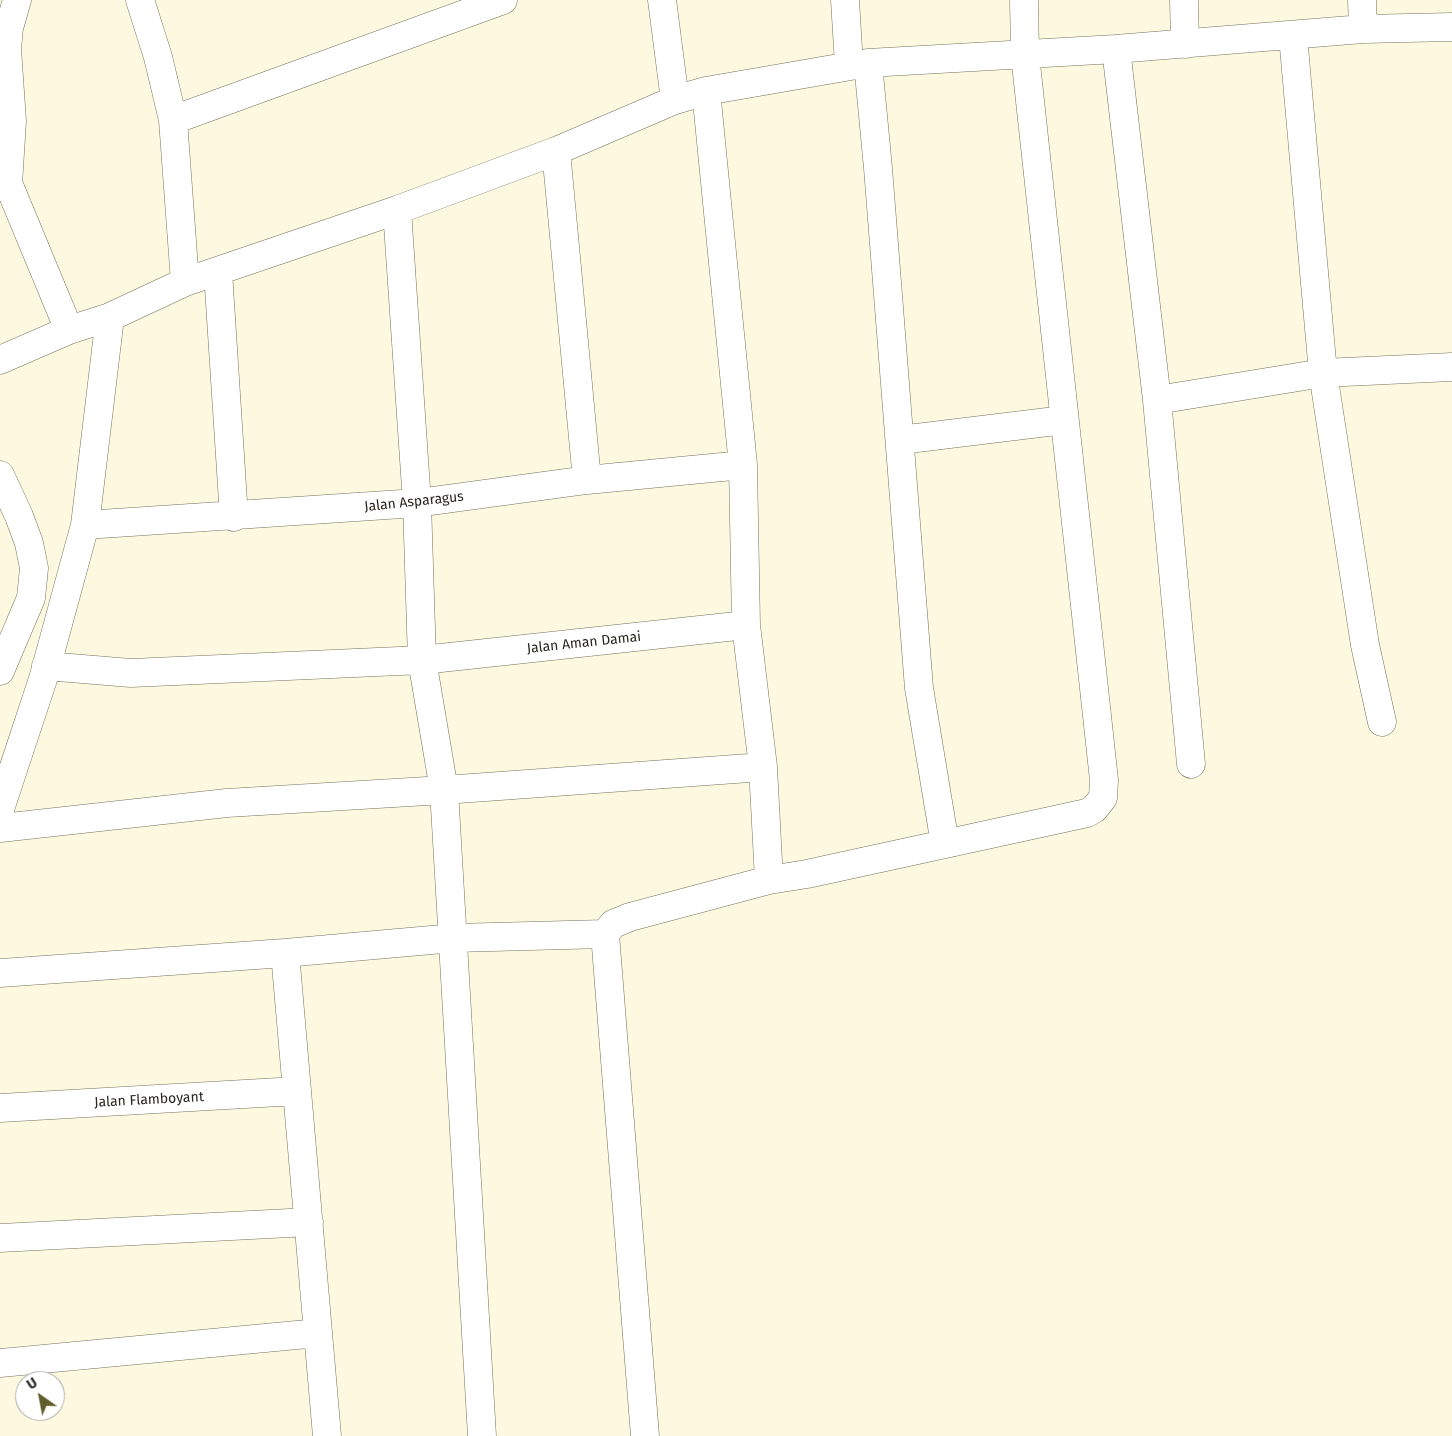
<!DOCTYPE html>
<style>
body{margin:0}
#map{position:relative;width:1452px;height:1436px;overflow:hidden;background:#fdf9e0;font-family:"Fira Sans",sans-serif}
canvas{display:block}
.north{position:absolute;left:15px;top:1371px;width:50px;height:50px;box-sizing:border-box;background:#fff;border:1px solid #a9a8a5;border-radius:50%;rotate:327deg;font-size:14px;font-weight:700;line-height:20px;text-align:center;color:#28261d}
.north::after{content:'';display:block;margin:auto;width:18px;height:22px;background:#5f5d29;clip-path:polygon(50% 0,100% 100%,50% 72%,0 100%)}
</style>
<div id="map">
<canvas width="1452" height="1436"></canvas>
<div class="north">U</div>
</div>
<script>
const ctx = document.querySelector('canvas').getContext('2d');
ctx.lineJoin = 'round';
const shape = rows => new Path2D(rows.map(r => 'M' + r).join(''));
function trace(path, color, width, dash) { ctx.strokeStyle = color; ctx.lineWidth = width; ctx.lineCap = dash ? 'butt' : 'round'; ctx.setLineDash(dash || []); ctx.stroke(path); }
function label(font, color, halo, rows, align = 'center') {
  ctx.font = font + ' "Fira Sans",sans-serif'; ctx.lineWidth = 5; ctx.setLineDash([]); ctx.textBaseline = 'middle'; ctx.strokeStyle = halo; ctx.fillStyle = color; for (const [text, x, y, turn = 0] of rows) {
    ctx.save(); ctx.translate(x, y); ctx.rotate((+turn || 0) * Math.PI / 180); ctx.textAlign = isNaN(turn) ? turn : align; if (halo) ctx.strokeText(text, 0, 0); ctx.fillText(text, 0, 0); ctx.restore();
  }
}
const minor = shape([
 [140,0,158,57,173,120,185,282],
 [662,0,675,100],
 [845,0,849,65],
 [1184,0,1185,44],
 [1362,0,1363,29],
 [1293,36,1323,373,1365,645,1382,722],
 [1116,49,1157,400,1191,764],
 [868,63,878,168,919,688,945,844],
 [706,91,743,465,746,625,763,767,769,880],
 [173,120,503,0],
 [556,151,587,480],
 [1,166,69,330],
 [8,184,12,121,7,49,9,28,17,0],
 [397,210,417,503,422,660,444,790,482,1436],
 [218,272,234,517],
 [0,360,69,330,110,317,185,282,397,210,556,151,675,100,706,91,868,63,1116,49,1363,29,1452,27],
 [1157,400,1323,373,1452,367],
 [900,440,1064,420],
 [0,475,19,516,29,543,34,568,31,598,0,671],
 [85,525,417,503,587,480,743,465],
 [46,666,131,673,422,660,746,625],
 [0,809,43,679,85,525,110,317],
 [0,828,227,803,444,790,763,767],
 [285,953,327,1436],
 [0,973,285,953,454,938,605,934],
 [0,1108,297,1091],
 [0,1238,309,1222],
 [0,1363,318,1333],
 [645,1436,605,934,613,924,630,917,769,880,807,874,1087,813,1094,809,1103,798,1104,780,1025,55,1024,0]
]);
trace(minor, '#75715b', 29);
trace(minor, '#fff', 28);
label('14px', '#28261d', '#fff', [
 ["Jalan Asparagus",414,502,-6],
 ["Jalan Aman Damai",584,643,-6],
 ["Jalan Flamboyant",149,1100,-3]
]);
</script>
